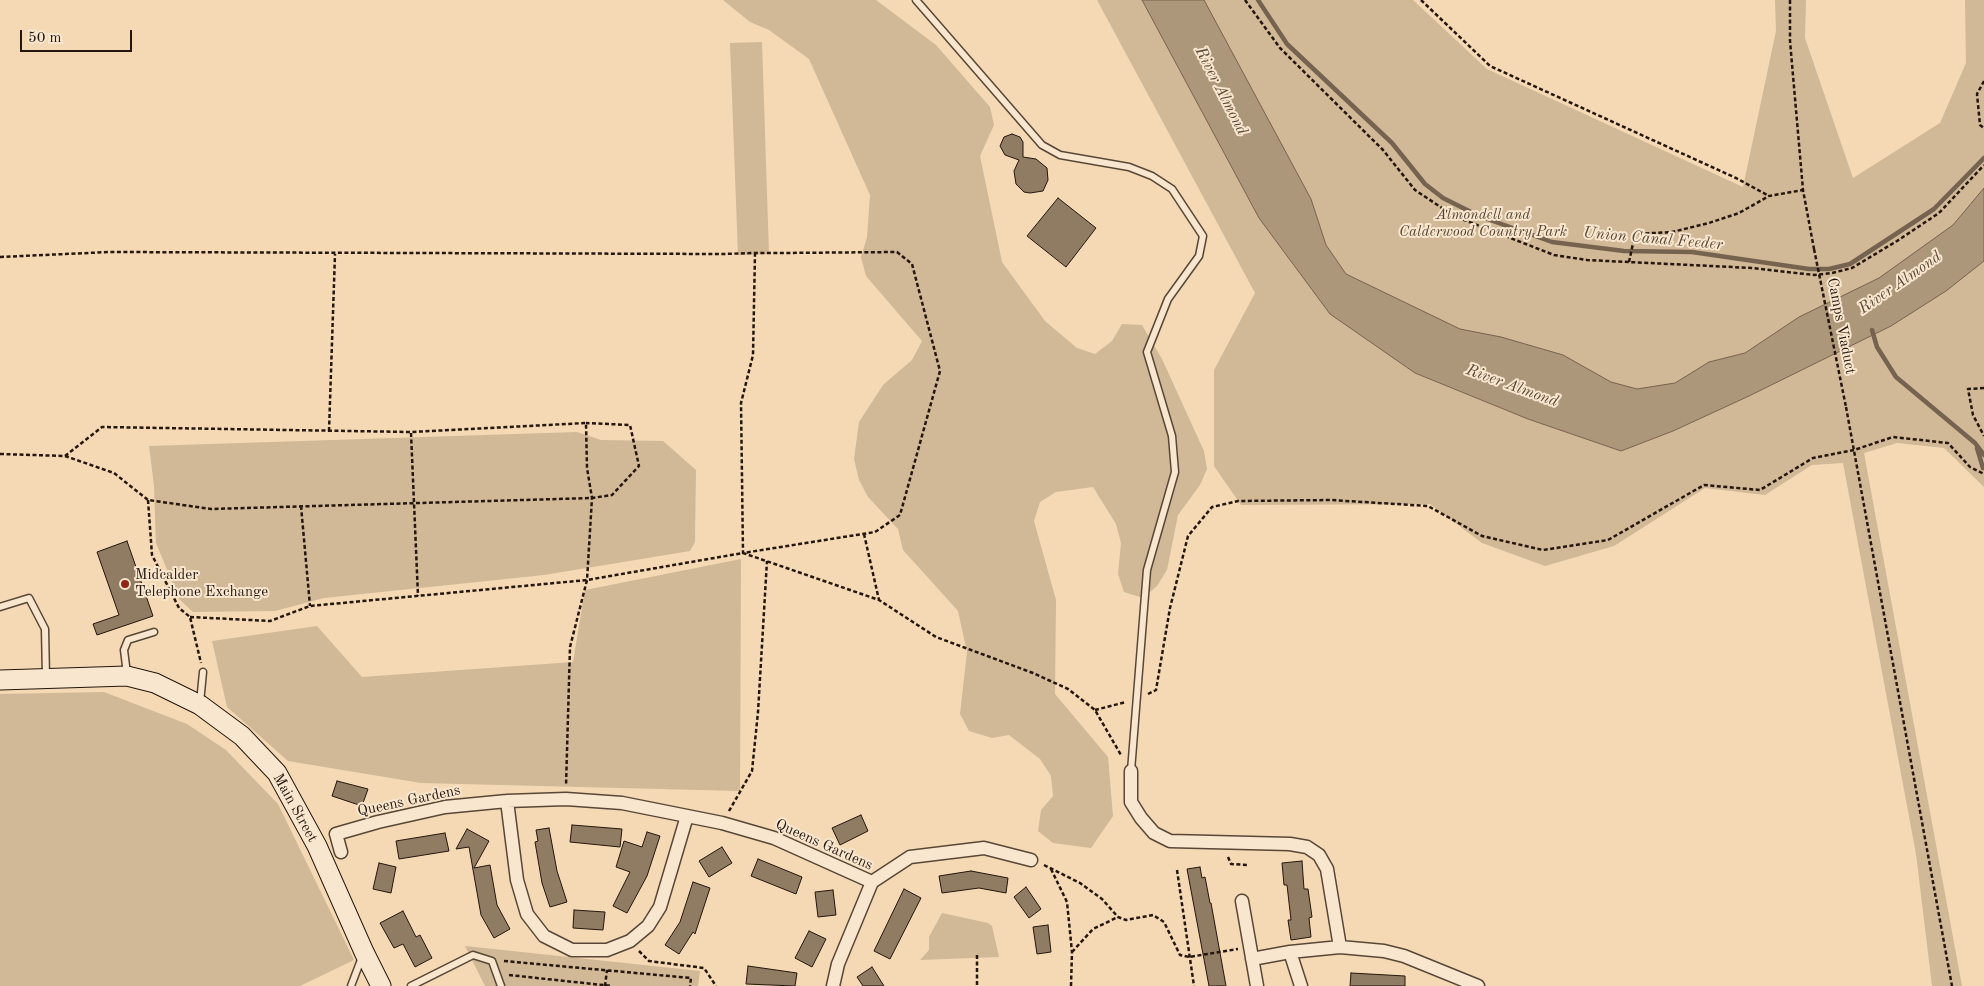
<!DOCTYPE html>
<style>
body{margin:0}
#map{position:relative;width:1984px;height:986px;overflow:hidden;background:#f4d9b4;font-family:"Old Standard TT",serif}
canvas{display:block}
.scale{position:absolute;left:20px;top:30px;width:112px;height:22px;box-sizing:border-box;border:2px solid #24160c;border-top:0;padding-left:6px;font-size:15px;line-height:18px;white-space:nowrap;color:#24160c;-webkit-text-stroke:4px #f8e6ce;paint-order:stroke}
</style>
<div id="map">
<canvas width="1984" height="986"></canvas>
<div class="scale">50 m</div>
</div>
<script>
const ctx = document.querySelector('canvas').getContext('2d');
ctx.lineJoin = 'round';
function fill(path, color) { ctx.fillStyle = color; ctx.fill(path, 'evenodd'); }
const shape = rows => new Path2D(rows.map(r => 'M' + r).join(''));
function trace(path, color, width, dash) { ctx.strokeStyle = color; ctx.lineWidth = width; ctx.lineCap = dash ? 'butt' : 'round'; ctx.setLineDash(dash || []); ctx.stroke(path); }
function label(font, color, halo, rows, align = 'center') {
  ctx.font = font + ' "Old Standard TT",serif'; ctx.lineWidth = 4; ctx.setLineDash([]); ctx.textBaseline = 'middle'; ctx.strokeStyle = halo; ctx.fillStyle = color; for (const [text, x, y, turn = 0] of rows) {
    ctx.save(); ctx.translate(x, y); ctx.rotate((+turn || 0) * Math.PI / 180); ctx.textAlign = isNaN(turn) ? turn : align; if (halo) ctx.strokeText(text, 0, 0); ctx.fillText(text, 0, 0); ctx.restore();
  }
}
fill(shape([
 [723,0,876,0,936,45,990,107,994,125,980,156,1002,262,1045,321,1077,348,1095,354,1112,341,1122,324,1142,325,1162,359,1204,451,1207,469,1200,485,1178,515,1167,570,1157,586,1143,598,1124,592,1118,574,1121,543,1116,524,1093,487,1056,492,1040,502,1034,521,1056,600,1055,694,1108,757,1113,816,1091,848,1053,843,1038,831,1041,810,1053,796,1051,776,1040,759,1009,735,992,738,969,731,960,714,967,652,958,611,903,550,898,529,868,497,859,480,854,459,859,422,883,385,912,360,922,341,866,276,861,257,867,237,870,195,809,59,769,30,750,22],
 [1097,0,1413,0,1487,69,1743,187,1776,31,1775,0,1806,0,1805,38,1853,178,1940,123,1966,63,1965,0,1984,0,1984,487,1944,448,1897,443,1864,453,1962,986,1932,986,1916,854,1843,463,1812,465,1765,495,1705,488,1614,546,1545,566,1482,543,1430,504,1241,505,1214,466,1214,370,1255,293],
 [1873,334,1749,396,1673,431,1621,451,1528,419,1415,373,1627,428],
 [762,42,769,254,738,255,730,43],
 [577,432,601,440,663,441,696,470,695,542,690,551,544,575,324,598,275,611,193,612,179,599,156,543,154,486,149,446],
 [741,559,740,791,421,783,288,761,227,707,212,641,317,626,362,677,573,662,585,590],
 [104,692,187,724,226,750,278,804,354,960,300,986,0,986,0,694],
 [942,913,988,923,992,926,999,957,920,960,929,950,929,937],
 [465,946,700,971,698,986,485,986]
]), '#d1b897');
const water = shape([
 [1142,0,1204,0,1311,199,1326,245,1346,274,1460,329,1501,337,1563,355,1611,382,1637,389,1675,383,1709,362,1745,353,1799,317,1879,278,1953,225,1984,188,1984,261,1946,291,1891,326,1749,396,1673,431,1621,451,1528,419,1415,373,1330,314,1259,218,1142,0]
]);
fill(water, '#ad977b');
trace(water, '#76634f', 1);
trace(shape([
 [1258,0,1287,44,1392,143,1425,184,1443,198,1479,216,1552,242,1624,251,1692,252,1809,269,1829,269,1850,264,1934,209,1984,158],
 [1872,330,1877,347,1896,377,1975,443,1984,455],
 [1977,448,1983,468]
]), '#76634f', 4.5);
const building = shape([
 [1012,134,1020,137,1023,142,1023,157,1036,159,1047,168,1048,180,1043,191,1030,193,1024,192,1016,184,1014,171,1019,160,1005,155,1000,146,1004,137,1012,134],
 [1058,198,1096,228,1066,267,1027,236,1058,198],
 [127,541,153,616,97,635,93,624,119,615,97,552,127,541],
 [337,781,368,789,362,806,332,796,337,781],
 [861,815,868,831,840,845,832,828,861,815],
 [572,825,622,829,620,847,570,842,572,825],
 [549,828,557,871,567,902,550,907,542,883,535,842,538,841,536,830,549,828],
 [467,829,489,841,474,868,490,865,497,905,510,929,494,938,481,915,469,847,456,849,467,829],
 [647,832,660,836,647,876,627,913,613,906,630,872,616,867,624,841,642,847,647,832],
 [445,833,449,851,399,859,396,841,445,833],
 [722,847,732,863,709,877,699,861,722,847],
 [758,859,802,877,796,894,751,876,758,859],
 [1302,861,1304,889,1308,889,1312,917,1309,918,1311,937,1291,940,1288,920,1291,920,1287,885,1284,885,1282,863,1302,861],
 [379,863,396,867,391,893,373,889,379,863],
 [1200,867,1202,878,1205,877,1210,903,1211,903,1226,986,1209,986,1187,869,1200,867],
 [971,871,1008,878,1006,893,979,888,942,893,939,876,971,871],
 [693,882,710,888,695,934,693,932,679,954,665,945,680,922,693,882],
 [1026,887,1041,909,1029,918,1014,897,1026,887],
 [904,889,921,898,890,959,874,951,904,889],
 [833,890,836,915,818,917,815,892,833,890],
 [574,910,605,912,603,930,573,928,574,910],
 [403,911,416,937,420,935,432,958,415,967,403,944,394,948,380,923,403,911],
 [1048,925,1051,952,1037,954,1033,927,1048,925],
 [809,931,826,939,812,967,795,958,809,931],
 [748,966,797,973,795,986,746,984,748,966],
 [872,967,884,986,863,986,857,977,872,967],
 [1351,973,1405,976,1405,986,1350,986,1351,973]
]);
fill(building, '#907b63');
trace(building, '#24160c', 1);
const lane = shape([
 [916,0,1042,145,1060,155,1129,167,1152,176,1172,189,1203,236,1199,256,1168,299,1147,352,1172,436,1175,472,1147,570,1131,771],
 [0,607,29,598,45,629,46,677],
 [127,674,124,650,128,640,154,632],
 [200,703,203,672],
 [351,986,362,957],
 [411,986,473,955,492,961,501,986]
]);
const street = shape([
 [1131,771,1131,802,1141,818,1154,833,1170,841,1290,844,1307,847,1319,855,1327,869,1340,947],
 [507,801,517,880,527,914,544,936,572,950,607,950,630,941,648,926,660,907,687,816],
 [341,852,336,834,378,822,445,807,507,801,566,799,622,803,722,823,774,838,872,882],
 [872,882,910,857,984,848,1031,860],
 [1242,901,1257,986],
 [1290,952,1301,986],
 [1252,959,1290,952,1340,947,1384,951,1404,956,1478,986],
 [833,986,838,964,872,882]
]);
const secondary = shape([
 [0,680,127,676,155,683,200,705,242,736,277,773,317,846,364,952,381,986]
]);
trace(lane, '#584736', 9);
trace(street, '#584736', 15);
trace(secondary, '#24160c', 21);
trace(shape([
 [1245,0,1280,48,1383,150,1415,190,1454,216,1554,255,1587,260,1752,268,1814,275,1832,273,1852,268,1897,241,1939,213,1984,165],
 [1421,0,1490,66,1736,178,1769,196],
 [1790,0,1790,41,1803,190,1814,249],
 [1984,81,1977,94,1980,125,1984,128],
 [0,257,109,252,722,254,755,253,779,253,897,252,912,264,940,371,900,515,875,532,743,553,741,403,753,355,755,253],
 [1629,262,1635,234,1672,232,1709,223,1739,213,1769,196,1803,190],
 [1984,388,1968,389,1973,415,1984,436],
 [1846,407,1952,986],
 [329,431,335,254],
 [411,433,418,596],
 [0,454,65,456,114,473,148,500,211,509,592,498,612,495,639,466,630,425,586,423],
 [65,456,102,427,411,432,586,423,587,468,592,498,587,580,570,647,566,786],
 [148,500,152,555,179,608,190,617,201,663],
 [301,506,310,606],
 [864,534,879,600],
 [190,617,270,621,310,606,587,580,743,553,879,600,936,637,1033,673,1068,689,1095,710,1121,755],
 [1148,694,1156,690,1170,608,1188,536,1212,507,1238,501,1331,500,1428,506,1482,536,1543,550,1608,540,1704,485,1760,490,1813,458,1854,450,1893,437,1948,443,1970,467,1984,474],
 [1095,710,1126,702],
 [729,811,752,771,758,712,767,561],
 [1228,857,1231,864,1248,865],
 [1044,865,1080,883,1102,899,1118,917,1126,920,1153,915,1164,922,1180,955,1189,957,1238,949],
 [1051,869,1067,902,1072,952,1071,986],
 [1177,870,1194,986],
 [639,951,649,961,704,968,716,986],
 [1072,952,1093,929,1118,917],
 [977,955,977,986],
 [504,961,691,978,690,986],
 [509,975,612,986],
 [605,986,607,970]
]), '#24160c', 2.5, [4, 2.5]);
trace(lane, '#f8e6ce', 6);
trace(street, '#f8e6ce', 12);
trace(secondary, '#f8e6ce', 19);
trace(shape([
 [1814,249,1846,407]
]), '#24160c', 2.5, [4, 2.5]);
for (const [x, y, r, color] of [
 [125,584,5,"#8f2418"]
]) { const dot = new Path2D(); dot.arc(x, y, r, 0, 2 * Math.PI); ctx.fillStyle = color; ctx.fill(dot); trace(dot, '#f8e6ce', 2); }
label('italic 15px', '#584736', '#f8e6ce', [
 ["Almondell and",1483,215],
 ["Calderwood Country Park",1483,232]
]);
label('15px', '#24160c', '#f8e6ce', [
 ["Camps Viaduct",1841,326,79],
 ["Queens Gardens",409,801,-12],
 ["Main Street",295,808,61],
 ["Queens Gardens",824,845,24]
]);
label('15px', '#24160c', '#f8e6ce', [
 ["Midcalder",135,575],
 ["Telephone Exchange",135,592]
], 'left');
label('italic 16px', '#5b4a38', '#f8e6ce', [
 ["River Almond",1221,91,63],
 ["Union Canal Feeder",1653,239,5],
 ["River Almond",1900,283,-35],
 ["River Almond",1512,386,20]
]);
</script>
